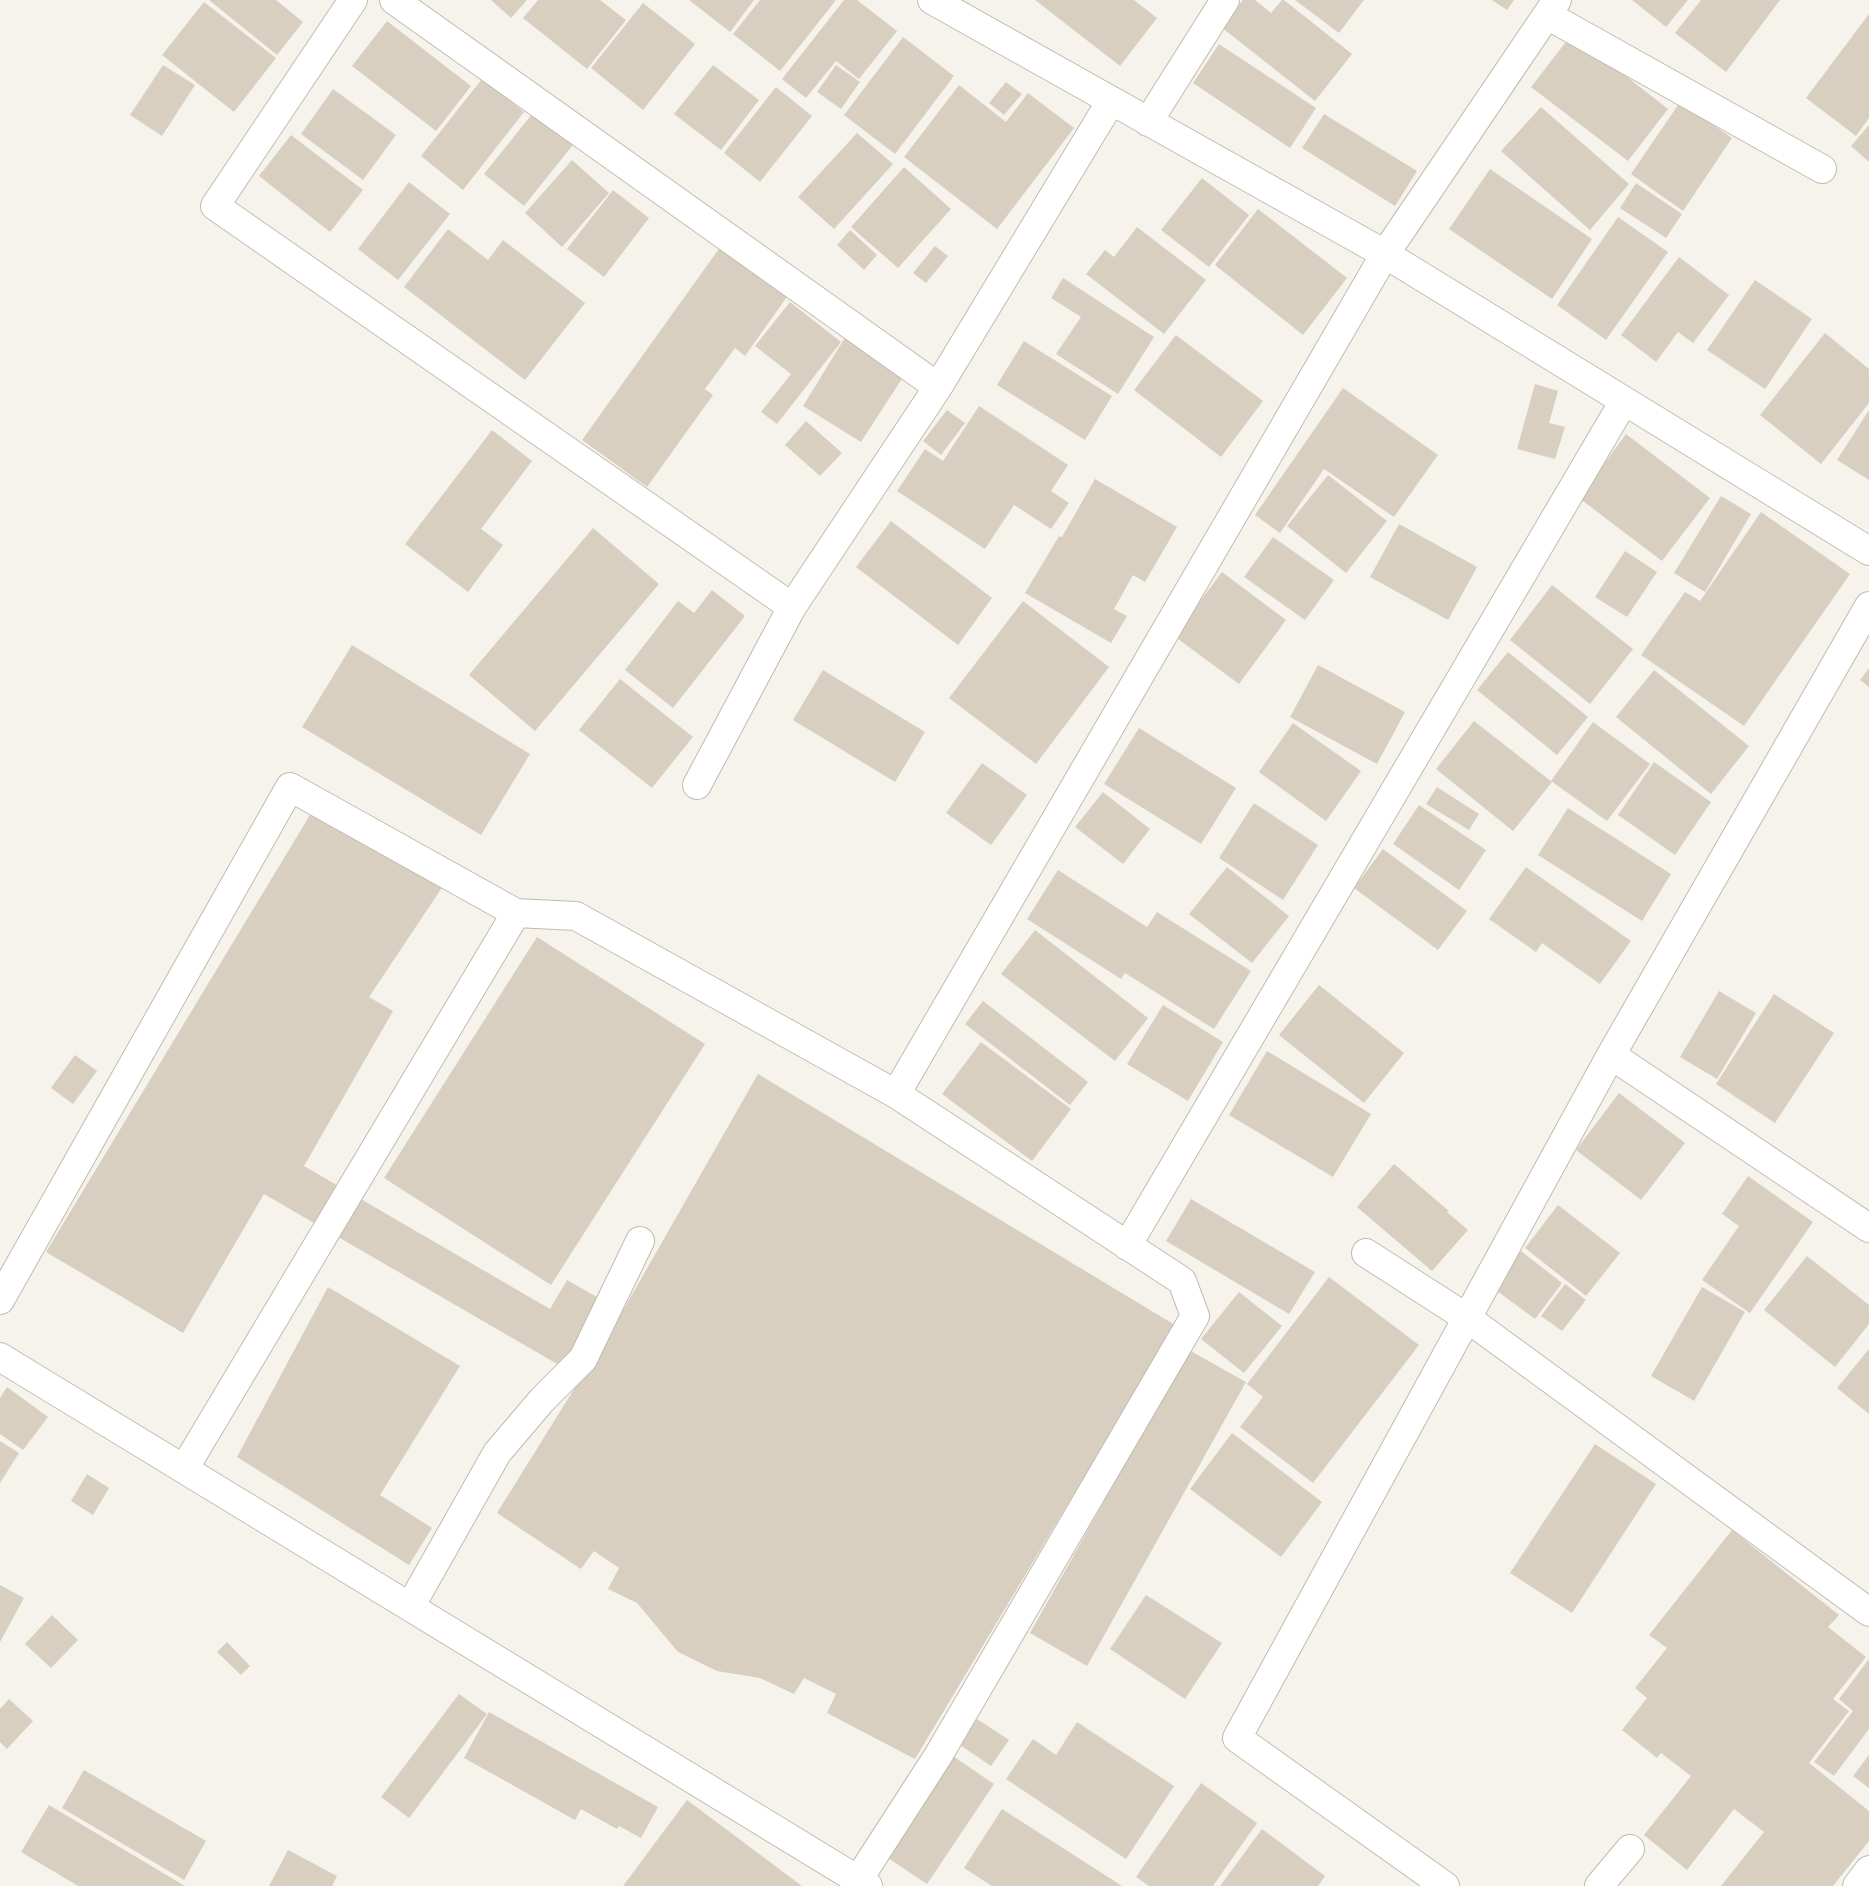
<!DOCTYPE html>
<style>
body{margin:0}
canvas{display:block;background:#f6f3ec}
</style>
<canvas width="1869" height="1886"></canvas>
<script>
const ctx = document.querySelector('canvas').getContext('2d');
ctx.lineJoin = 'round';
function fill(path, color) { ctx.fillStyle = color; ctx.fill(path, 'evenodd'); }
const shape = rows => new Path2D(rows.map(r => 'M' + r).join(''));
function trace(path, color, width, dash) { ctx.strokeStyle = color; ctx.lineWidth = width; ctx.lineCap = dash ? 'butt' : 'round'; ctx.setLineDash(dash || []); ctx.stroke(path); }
fill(shape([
 [209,0,276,0,303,22,277,55],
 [491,0,527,0,511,18],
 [538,0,600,0,626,20,587,69,523,18],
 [689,0,754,0,730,32],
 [760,0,836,0,780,71,733,34],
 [844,0,857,0,897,31,859,79,836,61,806,98,782,79],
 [1035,0,1134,0,1157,18,1120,66],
 [1243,0,1255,0,1271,13,1282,0,1284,0,1352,54,1315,101,1221,27],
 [1295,0,1364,0,1339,33],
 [1492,0,1514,0,1507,10],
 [1632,0,1688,0,1666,27],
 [1701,0,1780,0,1726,72,1675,33],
 [204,2,276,58,234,112,162,55],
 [643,3,695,44,643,110,591,68],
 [1869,14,1869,118,1856,136,1806,98],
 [387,21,471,86,436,131,352,66],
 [1572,34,1668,109,1628,161,1531,87],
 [903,37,954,76,895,154,844,115],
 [1219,44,1316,108,1290,148,1193,83],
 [163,65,195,85,162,136,130,115],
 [713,65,759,100,721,150,674,114],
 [836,65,860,82,841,109,817,92],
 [482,79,524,112,463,190,421,156],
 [1006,82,1022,94,1004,115,989,103],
 [959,85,1006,122,1028,93,1074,128,997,229,904,157],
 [776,87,812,116,760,182,724,153],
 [333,89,396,135,363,180,301,134],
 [1680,102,1732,138,1683,211,1631,174],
 [1541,107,1629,184,1590,230,1501,151],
 [537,108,576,141,524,206,484,174],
 [1324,114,1417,171,1395,206,1302,148],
 [1869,125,1869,162,1851,146],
 [857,133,893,164,834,229,798,197],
 [291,135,363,190,330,232,259,176],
 [572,160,609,193,562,247,525,213],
 [904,167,951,209,898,268,851,227],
 [1490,169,1592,239,1552,299,1449,229],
 [1202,178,1249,215,1209,267,1161,230],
 [409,182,450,214,398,280,358,249],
 [1636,183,1682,214,1666,238,1620,208],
 [613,190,649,218,604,277,567,249],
 [1258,209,1347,278,1303,335,1215,265],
 [1618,217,1668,252,1606,340,1557,305],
 [1137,227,1206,280,1164,334,1086,274,1105,250,1114,257],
 [448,229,488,260,503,240,585,303,525,380,404,287],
 [850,230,877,255,864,270,837,245],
 [721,246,789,294,745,356,735,348,705,389,713,395,647,487,582,440],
 [935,246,948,256,926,283,913,273],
 [1679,257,1729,295,1693,343,1678,332,1656,362,1621,335],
 [1063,278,1154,337,1118,394,1056,354,1081,317,1051,298],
 [1755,280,1812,319,1765,389,1707,350],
 [790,302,841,342,777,424,761,412,791,374,755,346],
 [1825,333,1869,369,1869,403,1821,464,1760,415],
 [1176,335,1263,401,1221,457,1134,390],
 [846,336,905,374,861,442,803,406],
 [1024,341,1112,396,1085,440,997,385],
 [1535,384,1558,391,1549,423,1565,427,1555,459,1517,449],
 [1343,388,1438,455,1394,517,1324,469,1280,533,1255,515],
 [979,406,1068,465,1051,491,1069,503,1051,529,1014,505,985,549,897,491,925,449,943,461],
 [947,410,965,423,941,455,923,441],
 [1869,410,1869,480,1837,460],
 [806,421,842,453,820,476,785,445],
 [492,430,532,461,481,529,503,545,468,592,405,544],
 [1626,434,1710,498,1662,561,1579,498],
 [1328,475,1387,521,1346,573,1287,526],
 [1095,479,1177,527,1145,582,1133,575,1114,609,1127,616,1111,643,1025,593,1059,536,1062,537],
 [1721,496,1751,514,1705,592,1674,573],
 [1761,512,1850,574,1744,726,1641,655,1685,592,1700,601],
 [891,521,992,598,958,645,856,567],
 [1399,524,1477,567,1448,620,1370,577],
 [593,528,659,584,535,731,469,675],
 [1273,537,1334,580,1305,620,1244,577],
 [1625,551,1657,572,1627,617,1595,597],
 [1222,572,1286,620,1239,684,1174,636],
 [1552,585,1633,649,1590,704,1510,640],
 [712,590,745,616,673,708,625,670,678,601,694,613],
 [1023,601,1109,667,1036,764,949,698],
 [352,645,530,754,481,835,302,727],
 [1508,652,1588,717,1557,755,1477,690],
 [1318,665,1405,712,1377,764,1290,717],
 [1869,668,1869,687,1860,680],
 [823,670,925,732,895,782,793,720],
 [1654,670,1749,746,1711,794,1616,717],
 [620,679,693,737,652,788,579,730],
 [1474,721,1552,782,1513,831,1436,769],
 [1593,722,1650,764,1607,821,1551,781],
 [1293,723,1361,771,1326,821,1259,772],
 [1139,728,1236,788,1201,844,1104,784],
 [1654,762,1711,802,1675,855,1618,815],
 [982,763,1027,795,991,845,946,813],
 [1437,787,1479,814,1469,830,1426,804],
 [1103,792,1150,829,1123,864,1075,827],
 [1254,803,1318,845,1283,900,1219,858],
 [316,805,443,886,369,997,393,1011,304,1166,550,1309,567,1280,604,1301,564,1368,264,1194,183,1333,46,1252],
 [1419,805,1486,850,1459,890,1393,844],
 [1568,808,1671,874,1642,921,1538,855],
 [1383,849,1467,911,1438,950,1354,888],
 [1227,867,1289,916,1252,963,1189,914],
 [1526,867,1631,941,1600,984,1542,943,1536,952,1489,919],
 [1058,870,1147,927,1157,912,1251,971,1214,1029,1125,973,1121,979,1027,919],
 [1035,930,1148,1018,1115,1061,1001,974],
 [537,937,705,1044,551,1285,384,1178],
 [1319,985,1404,1053,1364,1103,1279,1035],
 [1719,991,1756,1013,1717,1079,1680,1057],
 [1774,994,1834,1033,1775,1123,1716,1084],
 [983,1001,1088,1082,1070,1105,965,1024],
 [1163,1005,1223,1042,1188,1101,1127,1064],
 [981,1042,1071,1109,1032,1161,942,1094],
 [1267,1051,1371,1114,1333,1177,1229,1115],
 [75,1055,97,1071,73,1104,51,1088],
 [758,1074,1175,1325,915,1759,827,1713,836,1694,804,1678,794,1694,760,1678,717,1671,678,1652,637,1603,608,1589,619,1568,594,1551,581,1569,497,1513,625,1307],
 [1619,1093,1685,1143,1641,1200,1576,1150],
 [1394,1164,1449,1211,1447,1212,1468,1230,1432,1271,1357,1207],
 [1748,1176,1813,1222,1750,1313,1702,1280,1739,1226,1722,1214],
 [1191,1199,1315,1272,1289,1314,1166,1241],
 [1558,1205,1620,1253,1586,1296,1525,1248],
 [1521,1251,1562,1283,1535,1319,1493,1288],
 [1807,1256,1869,1305,1869,1324,1835,1367,1764,1310],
 [1329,1277,1419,1345,1313,1483,1240,1427,1263,1397,1247,1384],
 [1565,1284,1586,1300,1562,1331,1541,1316],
 [328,1287,460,1366,380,1495,432,1528,409,1565,237,1457],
 [1702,1287,1745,1312,1694,1401,1651,1376],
 [1239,1292,1282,1326,1244,1373,1201,1339],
 [1869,1349,1869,1414,1837,1388],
 [1189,1350,1246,1382,1087,1666,1030,1633],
 [7,1387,48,1417,23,1450,0,1434,0,1398],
 [1232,1433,1322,1502,1281,1557,1190,1489],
 [0,1441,19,1453,0,1483],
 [1595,1444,1656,1484,1572,1613,1510,1573],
 [87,1474,109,1488,93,1515,71,1501],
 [1732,1530,1839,1615,1828,1627,1866,1657,1833,1699,1849,1711,1809,1763,1869,1811,1869,1841,1833,1886,1721,1886,1764,1832,1734,1809,1687,1870,1644,1835,1691,1776,1661,1753,1657,1758,1622,1730,1647,1698,1635,1688,1667,1648,1649,1635],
 [0,1585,24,1598,0,1642],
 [1146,1595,1222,1643,1185,1699,1110,1649],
 [52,1615,78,1640,51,1668,25,1644],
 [227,1642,250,1666,241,1675,217,1652],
 [1869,1659,1869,1729,1834,1776,1814,1762,1853,1711,1839,1699],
 [459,1694,487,1714,409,1818,381,1797],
 [9,1699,33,1721,7,1749,0,1742,0,1709],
 [489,1712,658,1807,641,1838,619,1826,617,1829,581,1809,575,1820,464,1758],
 [977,1719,1009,1740,991,1766,960,1745],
 [1077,1722,1174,1786,1126,1859,1006,1779,1033,1739,1056,1755],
 [1869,1755,1869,1788,1853,1776],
 [953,1756,994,1784,927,1884,885,1856],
 [84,1770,206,1841,184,1880,62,1808],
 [1201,1783,1257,1823,1213,1886,1149,1886,1136,1877],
 [687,1800,802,1886,623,1886],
 [49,1805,185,1886,78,1886,21,1852],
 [1002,1809,1122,1886,992,1886,964,1868],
 [1262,1829,1325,1876,1318,1886,1220,1886],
 [288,1850,337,1876,332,1886,269,1886]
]), '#d8cfc1');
const minor = shape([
 [353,0,215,206,792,607],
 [394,0,938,387],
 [932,0,1385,254,1869,551],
 [1547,15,1822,169],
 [1148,122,1225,0],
 [697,785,792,607,938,387,1111,101],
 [1611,1055,1869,1228],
 [896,1094,1385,254,1557,0],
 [1127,1246,1624,401],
 [1366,1253,1467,1318,1869,1612],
 [0,1300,290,787,516,913],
 [0,1357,868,1886],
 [184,1469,516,913,576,916,896,1094,1182,1281,1195,1316,938,1756,858,1880],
 [410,1607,497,1453,542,1400,583,1359,640,1241],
 [1445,1886,1237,1738,1611,1055,1869,606],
 [1599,1886,1630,1849],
 [1857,1886,1869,1870]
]);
trace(minor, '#c2bbae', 30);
trace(minor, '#fff', 28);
</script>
